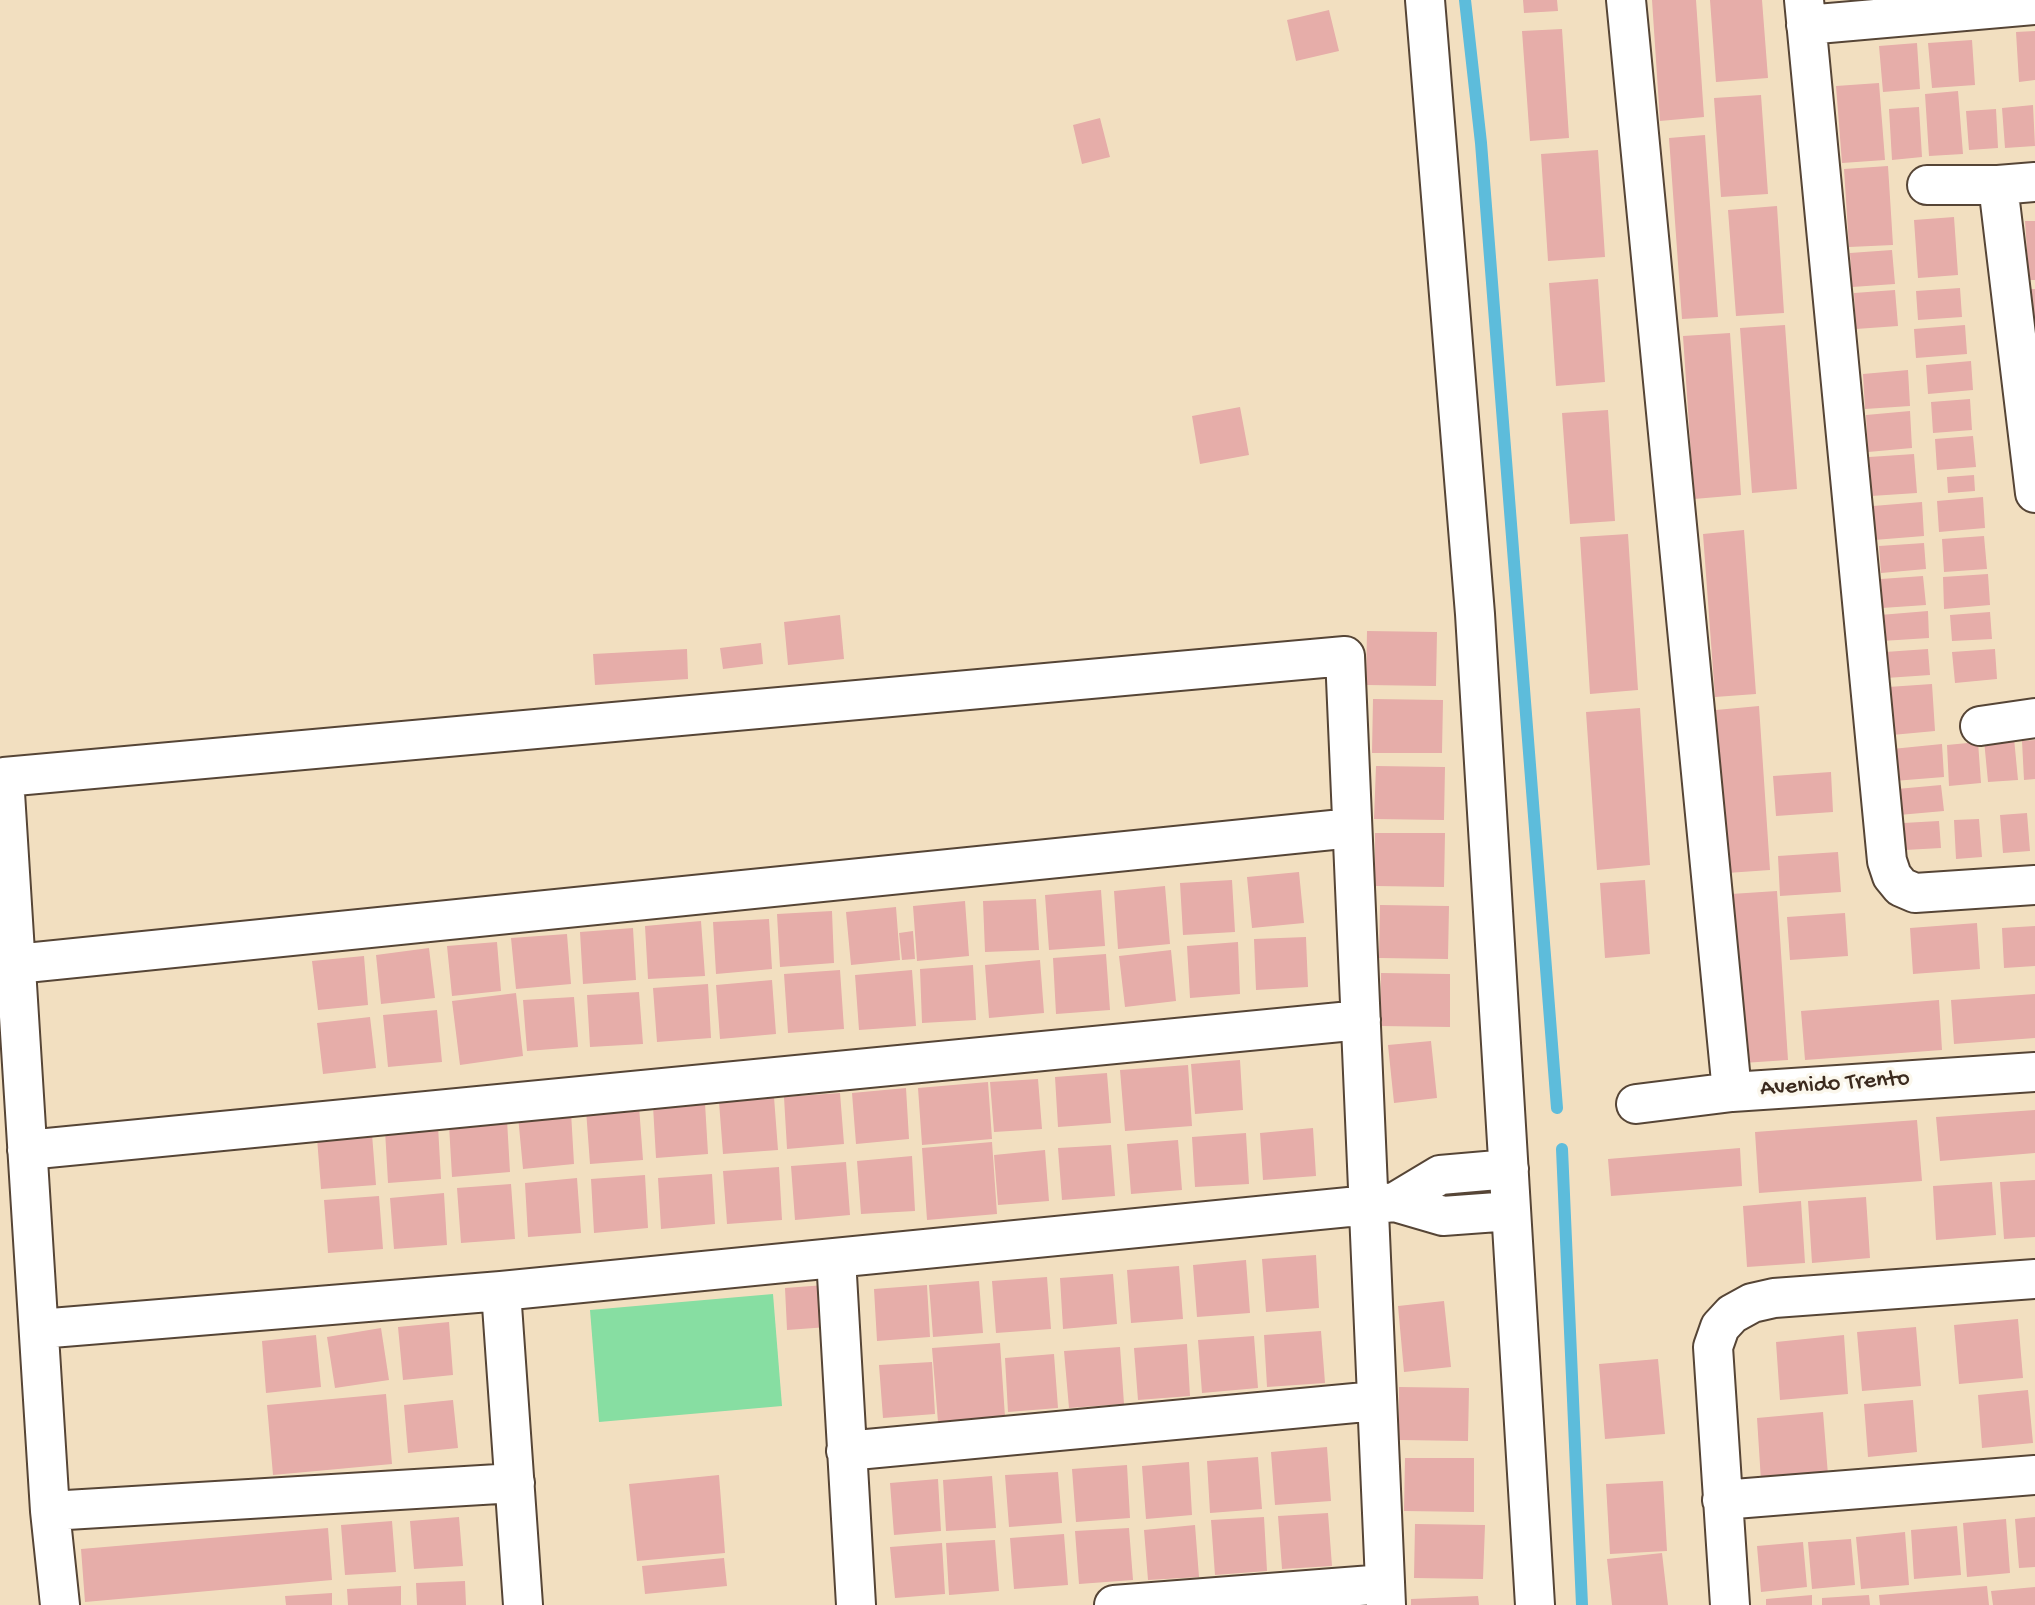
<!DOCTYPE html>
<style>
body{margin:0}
canvas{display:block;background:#f2dfc0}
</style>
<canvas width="2035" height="1605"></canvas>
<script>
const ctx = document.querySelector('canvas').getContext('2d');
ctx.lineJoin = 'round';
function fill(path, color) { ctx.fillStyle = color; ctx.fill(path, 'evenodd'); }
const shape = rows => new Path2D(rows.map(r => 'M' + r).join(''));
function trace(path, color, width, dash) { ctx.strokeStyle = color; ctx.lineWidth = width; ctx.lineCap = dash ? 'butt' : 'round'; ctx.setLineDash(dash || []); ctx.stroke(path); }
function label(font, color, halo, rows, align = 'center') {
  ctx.font = font + ' "Gochi Hand",sans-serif'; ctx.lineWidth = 7; ctx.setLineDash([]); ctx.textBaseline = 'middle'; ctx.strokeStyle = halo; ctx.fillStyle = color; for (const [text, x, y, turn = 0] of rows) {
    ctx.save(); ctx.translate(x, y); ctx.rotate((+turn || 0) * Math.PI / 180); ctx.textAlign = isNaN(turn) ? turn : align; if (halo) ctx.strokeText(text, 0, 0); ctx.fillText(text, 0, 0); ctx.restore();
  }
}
fill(shape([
 [773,1294,782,1406,599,1422,590,1310]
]), '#87dea2');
trace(shape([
 [1465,0,1481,143,1557,1108],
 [1562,1149,1582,1605]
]), '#5dbcdb', 12);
fill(shape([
 [1523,0,1557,0,1558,11,1524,13],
 [1652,0,1696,0,1704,117,1660,121],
 [1710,0,1762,0,1768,78,1716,82],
 [1329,10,1339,51,1296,61,1287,20],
 [1562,29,1569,138,1530,141,1522,31],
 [2035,31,2035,80,2019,82,2016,32],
 [1972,40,1975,85,1932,88,1928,43],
 [1917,43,1920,89,1883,92,1879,46],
 [1879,83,1885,160,1842,163,1836,86],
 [1958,91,1963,154,1929,156,1925,94],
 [1761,95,1768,194,1721,197,1714,98],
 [2033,105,2035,146,2005,148,2002,108],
 [1919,107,1922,157,1892,160,1889,109],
 [1996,109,1998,148,1969,150,1966,111],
 [1100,118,1110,157,1082,164,1073,125],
 [1705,135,1718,317,1682,319,1669,138],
 [1598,150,1605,257,1548,261,1541,154],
 [1888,166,1893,245,1849,247,1844,169],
 [1777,206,1784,313,1736,316,1728,210],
 [1954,217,1958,275,1918,278,1914,220],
 [2025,221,2035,221,2035,280,2029,280],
 [1892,250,1895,284,1852,287,1850,253],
 [1598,279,1605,382,1556,386,1549,283],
 [1960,288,1962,317,1918,320,1916,291],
 [2029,289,2035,289,2035,327,2031,327],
 [1895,290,1898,326,1856,329,1854,293],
 [1785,325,1797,489,1752,493,1740,328],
 [1965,325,1967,354,1916,358,1914,329],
 [1730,333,1741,495,1694,499,1683,336],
 [1971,361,1973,390,1928,394,1926,365],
 [1908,370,1910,406,1865,409,1863,374],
 [1970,399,1972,430,1933,433,1931,402],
 [1240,407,1249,455,1200,464,1192,416],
 [1608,410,1615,521,1570,524,1562,413],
 [1910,411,1912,448,1868,452,1866,415],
 [1973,436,1976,467,1937,470,1935,439],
 [1914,454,1917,493,1871,496,1869,457],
 [1974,475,1975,491,1948,493,1947,477],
 [1983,497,1985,528,1939,532,1937,501],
 [1922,502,1924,536,1874,540,1873,506],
 [1744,530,1756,694,1715,697,1703,534],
 [1628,534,1638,690,1590,694,1580,537],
 [1984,536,1987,569,1944,572,1942,539],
 [1924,543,1926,569,1881,573,1879,546],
 [1988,574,1990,605,1944,609,1943,577],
 [1923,576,1926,605,1882,608,1881,579],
 [1928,611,1929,638,1882,641,1880,615],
 [1990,612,1992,639,1952,641,1950,615],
 [840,615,844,659,788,665,784,622],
 [1367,631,1437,632,1436,686,1366,685],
 [761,643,763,664,723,669,720,648],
 [687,649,688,679,595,685,593,654],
 [1928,649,1930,675,1886,678,1885,652],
 [1995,649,1997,679,1955,683,1952,652],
 [1932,684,1935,731,1892,735,1888,687],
 [1373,699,1443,700,1442,753,1372,753],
 [1759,706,1770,870,1727,873,1716,710],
 [1640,708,1650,865,1597,870,1586,712],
 [2014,738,2018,780,1988,782,1984,740],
 [2035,740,2035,779,2024,780,2022,741],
 [1978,742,1981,783,1949,786,1947,745],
 [1942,744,1944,777,1894,781,1892,749],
 [1376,766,1445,767,1444,820,1374,819],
 [1831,772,1833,812,1776,816,1773,776],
 [1941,785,1944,811,1899,815,1897,789],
 [2027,813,2030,851,2003,853,2000,815],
 [1979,819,1982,857,1956,859,1954,820],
 [1939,821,1941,848,1905,850,1903,823],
 [1375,833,1445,833,1444,887,1375,886],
 [1838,852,1841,892,1780,896,1778,856],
 [1299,872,1304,923,1252,928,1247,877],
 [1232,880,1235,932,1183,935,1180,883],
 [1645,880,1650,954,1605,958,1600,883],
 [1165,886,1170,944,1118,949,1114,891],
 [1101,890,1105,946,1049,950,1045,895],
 [1777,891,1788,1060,1743,1063,1731,894],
 [1036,899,1039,950,985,952,983,901],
 [965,901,969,956,917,961,913,906],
 [1380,905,1449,906,1448,959,1379,958],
 [896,907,900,960,851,965,846,912],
 [832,911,834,963,780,967,777,914],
 [1845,913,1848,956,1790,960,1787,917],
 [769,919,772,969,716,974,713,922],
 [701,921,705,976,648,979,645,926],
 [1977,923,1980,969,1913,974,1910,928],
 [2035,926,2035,966,2004,968,2002,928],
 [633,928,636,980,583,984,580,932],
 [913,931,915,959,902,960,899,933],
 [567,934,571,984,516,989,511,938],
 [1306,937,1308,987,1256,990,1254,939],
 [497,942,501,991,452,996,447,946],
 [1238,942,1240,994,1190,998,1187,946],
 [429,948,435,998,381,1004,376,955],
 [1171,950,1176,1001,1125,1007,1119,956],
 [1106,954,1110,1010,1056,1014,1053,958],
 [364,956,368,1005,318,1010,312,961],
 [1040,960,1044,1013,989,1018,985,965],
 [973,965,976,1020,922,1023,920,969],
 [840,970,844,1029,788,1033,784,974],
 [912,970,916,1026,859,1030,855,975],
 [1381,973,1450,974,1450,1027,1380,1026],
 [772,980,776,1034,720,1039,716,985],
 [708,984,711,1038,657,1042,653,988],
 [639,992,643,1044,590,1047,587,995],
 [516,993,523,1056,460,1065,452,1001],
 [2035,994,2035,1038,1954,1044,1951,1000],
 [574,997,578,1047,527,1051,523,1000],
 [1939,1000,1942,1050,1805,1060,1801,1011],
 [437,1010,442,1062,388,1067,383,1015],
 [370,1017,376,1068,323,1074,317,1023],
 [1431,1041,1437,1098,1394,1103,1388,1045],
 [1240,1060,1243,1110,1195,1114,1191,1064],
 [1188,1065,1192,1126,1125,1131,1120,1070],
 [1107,1073,1111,1123,1058,1127,1055,1077],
 [1038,1079,1042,1129,994,1132,990,1082],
 [988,1082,992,1139,922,1145,918,1088],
 [906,1088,909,1139,856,1144,852,1093],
 [840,1093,844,1144,787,1149,784,1097],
 [774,1097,778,1150,723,1154,719,1102],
 [705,1103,708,1154,656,1158,653,1106],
 [639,1106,643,1160,590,1164,586,1110],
 [2035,1110,2035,1153,1940,1161,1936,1117],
 [571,1112,574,1164,523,1169,518,1116],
 [507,1120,510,1172,452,1177,449,1125],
 [1917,1120,1922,1181,1759,1193,1755,1132],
 [438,1126,441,1179,388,1183,385,1130],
 [1313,1128,1316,1176,1263,1180,1260,1133],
 [1246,1133,1249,1184,1195,1187,1192,1137],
 [372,1134,376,1185,321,1189,317,1138],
 [1178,1140,1182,1190,1131,1194,1127,1144],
 [992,1142,997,1214,927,1220,922,1148],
 [1111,1145,1115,1196,1062,1200,1058,1148],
 [1740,1148,1742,1186,1611,1196,1608,1159],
 [1045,1150,1049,1201,998,1205,994,1155],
 [912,1156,915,1211,861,1214,857,1161],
 [846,1162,850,1215,795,1220,791,1166],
 [779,1167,782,1220,727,1224,723,1171],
 [712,1174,715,1224,661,1229,658,1178],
 [645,1175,648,1228,594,1233,591,1179],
 [577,1178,581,1233,528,1237,525,1183],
 [2035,1180,2035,1237,2004,1239,2000,1182],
 [1992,1182,1996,1235,1936,1240,1933,1186],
 [511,1184,515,1239,461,1243,457,1188],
 [444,1193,447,1245,394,1249,390,1198],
 [379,1196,383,1249,328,1253,324,1200],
 [1866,1197,1870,1258,1812,1263,1808,1201],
 [1801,1201,1805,1263,1747,1267,1743,1206],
 [1316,1255,1319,1308,1266,1312,1262,1259],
 [1246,1260,1250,1313,1197,1317,1193,1265],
 [1179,1266,1183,1319,1131,1323,1127,1270],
 [1113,1274,1117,1324,1063,1329,1060,1278],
 [1047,1277,1051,1329,996,1333,992,1281],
 [979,1281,983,1333,933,1337,929,1285],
 [825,1285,828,1327,787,1330,785,1288],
 [927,1285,930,1337,877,1341,874,1289],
 [1444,1301,1451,1367,1404,1372,1398,1306],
 [2018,1319,2023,1378,1959,1384,1954,1325],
 [449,1322,453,1375,403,1380,398,1327],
 [1916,1327,1921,1386,1862,1391,1857,1332],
 [381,1328,389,1380,335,1388,327,1337],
 [1321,1331,1325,1383,1267,1387,1264,1335],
 [316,1335,321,1387,266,1393,262,1341],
 [1844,1335,1848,1394,1780,1400,1776,1342],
 [1254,1336,1258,1388,1202,1393,1198,1340],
 [1000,1343,1005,1417,938,1422,932,1348],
 [1187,1344,1190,1396,1138,1400,1134,1348],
 [1120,1347,1124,1404,1069,1408,1064,1351],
 [1054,1354,1058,1408,1008,1412,1005,1358],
 [1658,1359,1665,1434,1605,1439,1599,1364],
 [932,1362,935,1414,883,1418,879,1365],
 [1399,1387,1469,1388,1468,1441,1399,1440],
 [2028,1390,2033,1443,1982,1448,1978,1395],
 [386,1394,392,1464,273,1475,267,1405],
 [453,1400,458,1448,408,1453,404,1405],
 [1913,1400,1917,1452,1868,1457,1864,1404],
 [1823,1412,1828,1475,1761,1481,1757,1418],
 [1327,1447,1331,1501,1275,1505,1271,1452],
 [1258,1457,1262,1509,1210,1513,1207,1461],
 [1405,1458,1474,1458,1474,1512,1404,1511],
 [1189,1462,1192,1515,1146,1519,1142,1466],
 [1127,1465,1130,1518,1076,1522,1072,1469],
 [1058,1472,1062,1523,1009,1527,1005,1475],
 [719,1475,725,1553,637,1561,629,1484],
 [992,1476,996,1528,946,1531,943,1480],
 [938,1479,941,1531,894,1535,890,1483],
 [1663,1481,1667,1551,1610,1554,1606,1484],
 [1328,1513,1332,1566,1282,1569,1278,1516],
 [459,1517,463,1566,414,1569,410,1521],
 [1264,1517,1267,1571,1215,1575,1211,1520],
 [2035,1517,2035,1567,2019,1568,2015,1519],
 [2006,1519,2010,1573,1967,1577,1963,1523],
 [392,1521,396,1572,345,1575,341,1525],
 [1415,1524,1485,1525,1483,1579,1414,1578],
 [1195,1525,1199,1577,1148,1580,1144,1530],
 [1957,1526,1961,1575,1914,1579,1911,1530],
 [328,1528,332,1580,85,1602,81,1549],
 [1129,1528,1133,1580,1079,1584,1075,1531],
 [1905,1532,1909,1585,1861,1589,1856,1537],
 [1064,1534,1068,1585,1014,1589,1010,1538],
 [1851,1539,1855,1585,1812,1589,1808,1542],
 [995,1540,999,1591,949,1595,946,1543],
 [1803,1542,1807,1587,1761,1592,1757,1546],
 [942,1543,945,1594,895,1598,890,1547],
 [1662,1553,1668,1605,1612,1605,1607,1559],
 [724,1558,727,1586,645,1594,642,1566],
 [465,1581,466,1605,417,1605,416,1583],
 [401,1586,401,1605,348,1605,347,1589],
 [1987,1586,1989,1605,1880,1605,1879,1595],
 [2035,1587,2035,1605,1993,1605,1991,1591],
 [332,1593,332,1605,286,1605,285,1596],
 [1812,1595,1812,1605,1766,1605,1766,1599],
 [1869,1595,1870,1605,1822,1605,1822,1598],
 [1478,1596,1479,1605,1411,1605,1411,1599]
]), '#e6ada9');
const minor = shape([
 [1425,0,1475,614,1535,1605],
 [1626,0,1732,1092],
 [1804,0,1887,861,1892,876,1901,887,1915,893,2035,885],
 [1806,25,2035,5],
 [1927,185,1998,185,2035,182],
 [1998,185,2035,493],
 [1980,726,2035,718],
 [16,964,1352,828],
 [1636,1104,1732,1092,2035,1072],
 [27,1150,1361,1020],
 [1395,1202,1443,1216,1511,1211],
 [836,1258,856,1605],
 [501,1291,523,1605],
 [39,1329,501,1291,1369,1205,1395,1202,1440,1175,1509,1169],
 [846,1451,1376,1401],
 [1722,1500,2035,1475],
 [50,1511,515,1483],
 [60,1605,50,1511,4,777,1345,656,1386,1605],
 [1114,1605,1385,1584],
 [1730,1605,1713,1347,1720,1327,1732,1314,1752,1303,1774,1298,2035,1279]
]);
trace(minor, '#564536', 42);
trace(minor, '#fff', 38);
label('24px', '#3b2a1e', '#fbf7ec', [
 ["Avenido Trento",1835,1085,-4]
]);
</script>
